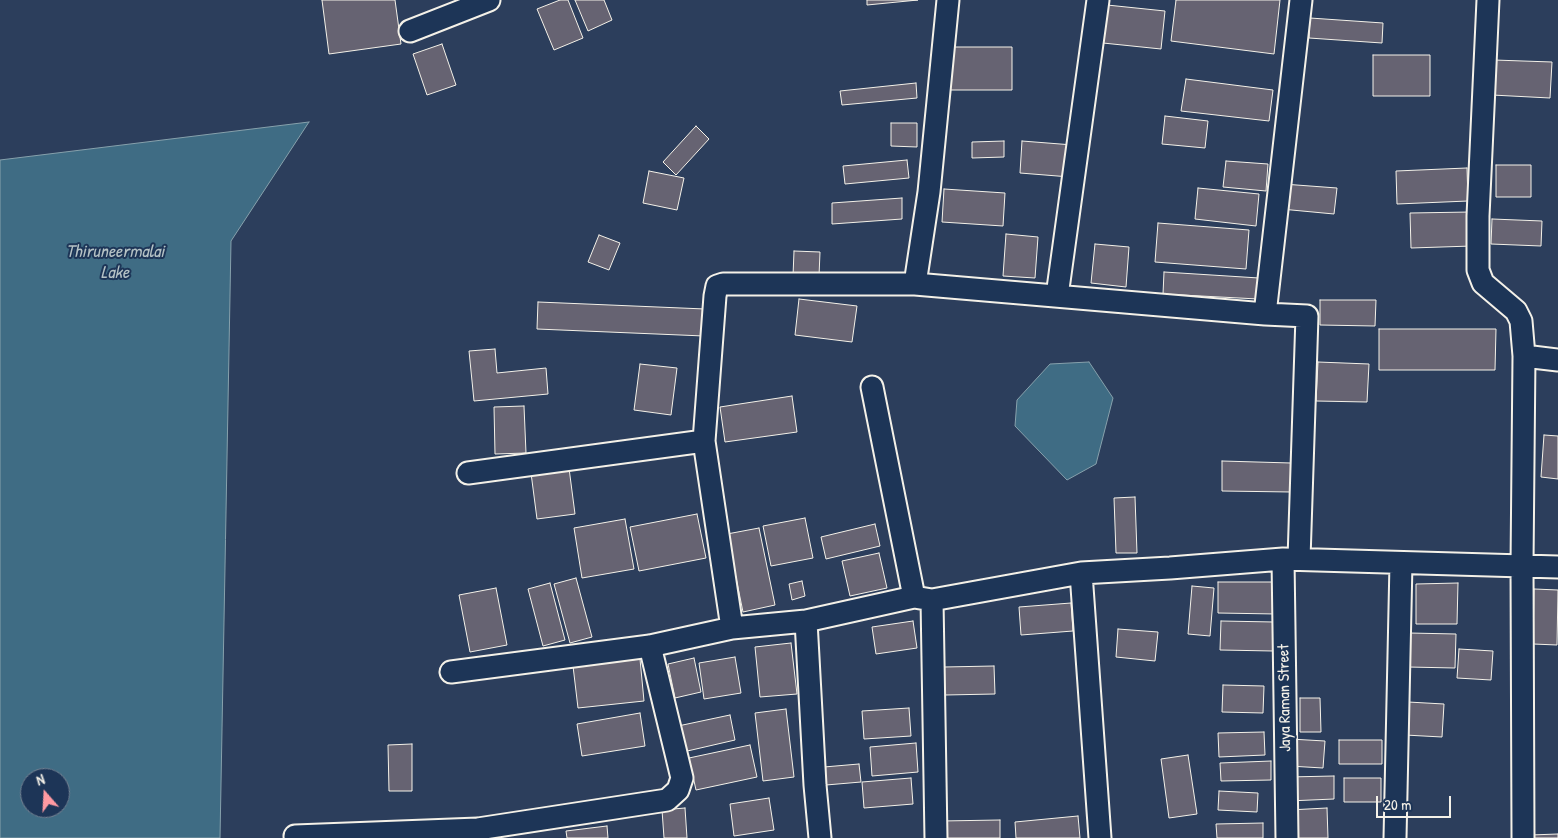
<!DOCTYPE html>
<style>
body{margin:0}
#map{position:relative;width:1558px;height:838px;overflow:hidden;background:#2c3e5c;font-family:"Patrick Hand",sans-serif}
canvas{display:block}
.north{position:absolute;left:20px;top:768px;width:50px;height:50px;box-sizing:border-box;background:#1d3557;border:1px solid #738091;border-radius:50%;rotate:341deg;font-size:14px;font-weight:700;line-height:20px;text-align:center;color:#f4f1e8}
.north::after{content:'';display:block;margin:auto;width:18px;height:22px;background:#ff9aa2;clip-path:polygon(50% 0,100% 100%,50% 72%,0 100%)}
.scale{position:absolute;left:1376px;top:796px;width:75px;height:22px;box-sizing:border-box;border:2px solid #f4f1e8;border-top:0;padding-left:6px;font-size:15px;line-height:18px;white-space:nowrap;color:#f4f1e8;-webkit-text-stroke:4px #1d3557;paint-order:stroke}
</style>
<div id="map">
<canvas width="1558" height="838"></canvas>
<div class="north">N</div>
<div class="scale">20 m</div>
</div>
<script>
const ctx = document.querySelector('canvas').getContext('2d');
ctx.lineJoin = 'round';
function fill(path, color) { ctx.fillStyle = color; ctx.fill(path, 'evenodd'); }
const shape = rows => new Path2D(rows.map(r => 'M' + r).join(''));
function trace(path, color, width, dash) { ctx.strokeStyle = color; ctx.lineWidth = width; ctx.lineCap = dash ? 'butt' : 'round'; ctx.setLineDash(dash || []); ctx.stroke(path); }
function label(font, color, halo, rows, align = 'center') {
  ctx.font = font + ' "Patrick Hand",sans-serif'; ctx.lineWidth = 4; ctx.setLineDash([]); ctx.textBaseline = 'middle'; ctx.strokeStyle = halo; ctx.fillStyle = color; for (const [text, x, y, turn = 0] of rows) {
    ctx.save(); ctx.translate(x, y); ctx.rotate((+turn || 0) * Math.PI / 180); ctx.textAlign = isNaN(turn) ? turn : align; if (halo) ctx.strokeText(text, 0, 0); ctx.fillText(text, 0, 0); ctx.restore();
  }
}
const water = shape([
 [309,122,231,241,220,838,0,838,0,160,309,122],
 [30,778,60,778,60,808,30,808,30,778],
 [1089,362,1113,398,1096,464,1067,480,1015,426,1017,400,1050,364,1089,362]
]);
fill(water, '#3f6c84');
trace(water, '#87a1ac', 1);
const building = shape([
 [322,0,395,0,401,44,329,54,322,0],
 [560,0,568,0,583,38,554,50,537,9,560,0],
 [575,0,604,0,612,20,588,31,575,0],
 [867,0,918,0,867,5,867,0],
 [1176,0,1280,0,1274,54,1171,41,1176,0],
 [1107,5,1165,11,1161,49,1103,43,1107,5],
 [1310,18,1383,23,1382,43,1309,38,1310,18],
 [442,44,456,85,427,95,413,54,442,44],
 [943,47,1012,47,1012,90,944,90,943,47],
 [1373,55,1430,55,1430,96,1373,96,1373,55],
 [1494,60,1552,62,1550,98,1492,95,1494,60],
 [1186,79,1273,90,1269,121,1181,111,1186,79],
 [916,83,917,98,842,105,840,91,916,83],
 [1165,116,1208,121,1205,148,1162,144,1165,116],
 [891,123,917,123,917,147,891,146,891,123],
 [696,126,709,139,676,175,663,162,696,126],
 [1004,141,1004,157,972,158,972,142,1004,141],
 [1022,141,1073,145,1070,177,1020,173,1022,141],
 [907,160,909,178,845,184,843,166,907,160],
 [1226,161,1268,164,1266,191,1223,187,1226,161],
 [1496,165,1531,165,1531,197,1496,197,1496,165],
 [1467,168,1468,201,1397,204,1396,171,1467,168],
 [649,171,684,178,677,210,643,203,649,171],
 [1283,184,1337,188,1334,214,1281,209,1283,184],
 [1198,188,1259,194,1256,226,1195,219,1198,188],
 [944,189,1005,193,1003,226,942,222,944,189],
 [902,198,902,219,832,224,832,203,902,198],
 [1471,212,1472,246,1411,248,1410,213,1471,212],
 [1492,219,1542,221,1541,246,1491,244,1492,219],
 [1158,223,1249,230,1246,269,1155,262,1158,223],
 [1006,234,1038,237,1035,278,1003,276,1006,234],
 [599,235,620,243,609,270,588,262,599,235],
 [1095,244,1129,247,1126,287,1091,283,1095,244],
 [794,251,820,252,819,276,793,276,794,251],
 [1164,272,1259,278,1258,299,1163,294,1164,272],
 [799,299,857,306,852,342,795,335,799,299],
 [1320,300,1376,300,1375,326,1320,325,1320,300],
 [538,302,705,309,704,336,537,329,538,302],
 [1379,329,1496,329,1495,370,1379,370,1379,329],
 [495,349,497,373,546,368,548,394,474,401,469,351,495,349],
 [1318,362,1369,364,1367,402,1316,401,1318,362],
 [640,364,677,368,671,415,634,410,640,364],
 [792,396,797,432,725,442,720,407,792,396],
 [524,406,526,453,495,454,494,407,524,406],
 [1544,435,1558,436,1558,479,1541,477,1544,435],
 [1222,461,1291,463,1291,492,1222,491,1222,461],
 [569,468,575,514,537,519,531,473,569,468],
 [1135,497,1137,553,1116,553,1114,498,1135,497],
 [697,514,706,558,639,571,630,527,697,514],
 [805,518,813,558,771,566,763,526,805,518],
 [625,519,634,569,582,578,574,528,625,519],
 [875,524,880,546,826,559,821,537,875,524],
 [759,528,775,605,743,612,727,534,759,528],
 [879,553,887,588,850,596,842,561,879,553],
 [576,578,592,637,570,643,554,584,576,578],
 [802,581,805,596,792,600,789,584,802,581],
 [1218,582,1276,582,1276,614,1218,613,1218,582],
 [550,583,565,640,543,646,528,589,550,583],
 [1458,583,1457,624,1416,624,1416,584,1458,583],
 [1192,586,1214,588,1210,636,1188,634,1192,586],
 [496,588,507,645,470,652,459,595,496,588],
 [1534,589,1558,590,1557,645,1533,644,1534,589],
 [1071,603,1073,631,1021,635,1019,607,1071,603],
 [913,621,917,648,876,654,872,627,913,621],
 [1221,621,1274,622,1273,651,1220,650,1221,621],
 [1118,629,1158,632,1155,661,1116,657,1118,629],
 [1409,633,1456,634,1455,668,1408,667,1409,633],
 [791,643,797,694,760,697,755,647,791,643],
 [1459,649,1493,651,1491,680,1457,678,1459,649],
 [735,657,741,693,704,699,699,663,735,657],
 [694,658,701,692,675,698,668,664,694,658],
 [640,659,644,701,578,708,573,666,640,659],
 [994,666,995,694,945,695,944,667,994,666],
 [1223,685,1264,686,1263,713,1222,712,1223,685],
 [1300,698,1320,698,1321,732,1300,732,1300,698],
 [1408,702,1444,704,1442,737,1405,735,1408,702],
 [909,708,911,736,864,739,862,711,909,708],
 [786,709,794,777,763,781,755,713,786,709],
 [640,713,645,746,582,756,577,724,640,713],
 [730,715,735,740,683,752,678,726,730,715],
 [1264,732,1265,755,1219,757,1218,733,1264,732],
 [1290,739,1325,741,1323,768,1289,766,1290,739],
 [1339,740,1382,740,1382,764,1339,764,1339,740],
 [916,743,918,772,872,776,870,747,916,743],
 [412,744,412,791,389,791,388,745,412,744],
 [750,745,757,777,696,790,689,758,750,745],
 [1188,755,1197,814,1169,818,1161,759,1188,755],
 [1271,761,1271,780,1221,781,1220,763,1271,761],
 [859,764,861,782,826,785,824,767,859,764],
 [1334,776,1334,799,1288,801,1288,777,1334,776],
 [911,778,913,804,864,808,862,782,911,778],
 [1344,778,1381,778,1381,802,1344,802,1344,778],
 [1219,791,1258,793,1257,812,1218,810,1219,791],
 [769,798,774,830,734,836,730,804,769,798],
 [685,808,687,838,664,838,662,810,685,808],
 [1327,808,1328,838,1290,838,1289,810,1327,808],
 [1078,816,1080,838,1016,838,1015,822,1078,816],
 [1000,820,1000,838,941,838,941,821,1000,820],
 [1263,823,1263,838,1217,838,1216,824,1263,823],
 [607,826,608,838,567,838,566,831,607,826],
 [1558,834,1558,838,1530,838,1530,835,1558,834]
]);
fill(building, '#666372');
trace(building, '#f4f1e8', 1);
const minor = shape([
 [1488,0,1478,216,1478,270,1483,283,1516,311,1521,321,1524,356,1522,565,1523,838],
 [410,31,489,0],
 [915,284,929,192,948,0],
 [1057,296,1098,0],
 [1265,314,1301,0],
 [1524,356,1558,360],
 [872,387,914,597],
 [468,473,704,441],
 [1283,559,1287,838],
 [1081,573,1100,838],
 [932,600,936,838],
 [806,621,815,785,820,838],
 [732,628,704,441,715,296,717,286,723,284,915,284,1265,314,1307,316,1299,559],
 [451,672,650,646,732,628,806,621,914,597,932,600,1081,573,1170,568,1283,559,1558,567],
 [295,836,478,829,667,800,678,790,682,778,650,646],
 [1395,838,1401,563]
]);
trace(minor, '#f4f1e8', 25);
trace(minor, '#1d3557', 21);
label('16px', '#f4f1e8', '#1d3557', [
 ["Jaya Raman Street",1285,698,-91]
]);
label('italic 18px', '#b5c2c5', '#1d3557', [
 ["Thiruneermalai",115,252],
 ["Lake",115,273]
]);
</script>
